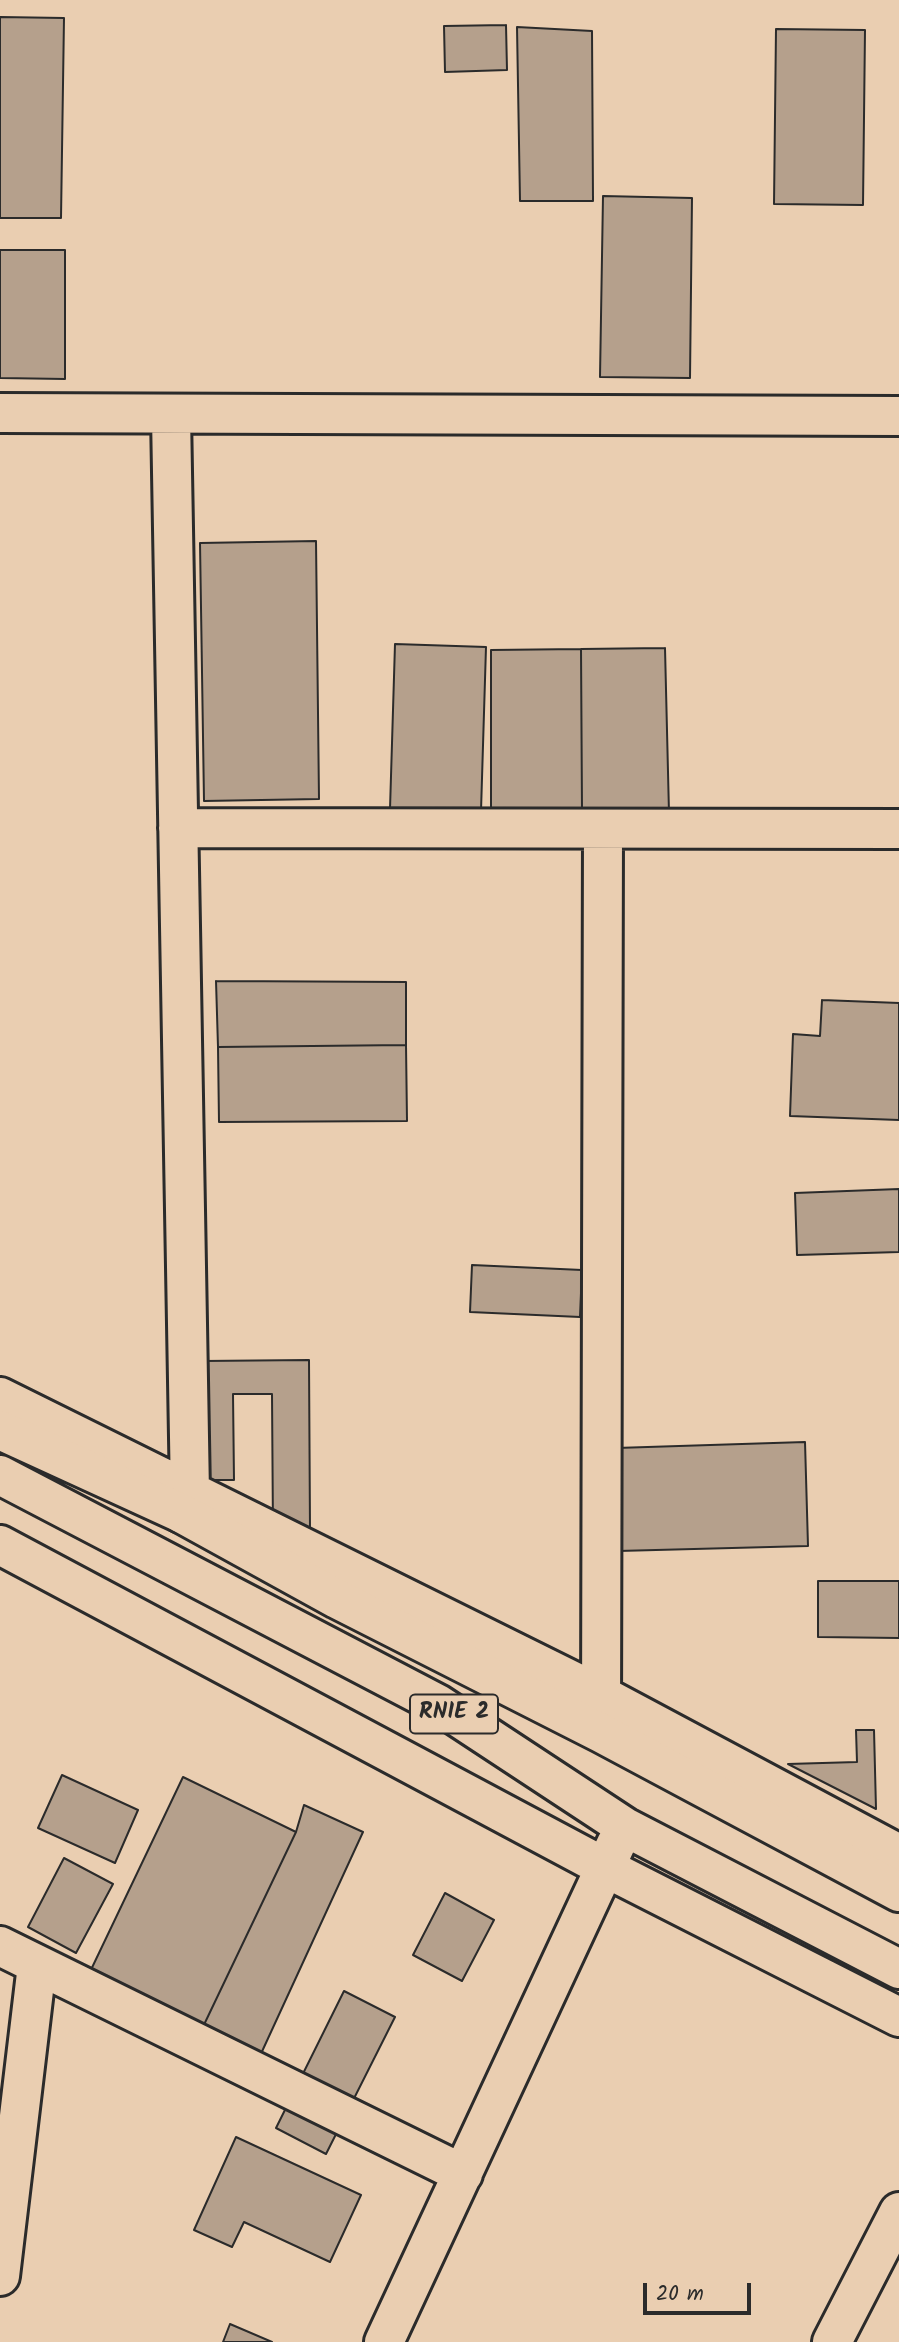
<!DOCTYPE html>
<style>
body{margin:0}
#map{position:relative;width:899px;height:2342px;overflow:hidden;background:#eaceb1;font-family:Kalam,sans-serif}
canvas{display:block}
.scale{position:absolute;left:643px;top:2283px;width:108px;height:32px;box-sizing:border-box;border:4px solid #2b2b2b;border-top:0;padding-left:9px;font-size:21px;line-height:24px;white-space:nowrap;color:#2b2b2b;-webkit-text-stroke:5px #eaceb1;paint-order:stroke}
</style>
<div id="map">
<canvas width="899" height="2342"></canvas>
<div class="scale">20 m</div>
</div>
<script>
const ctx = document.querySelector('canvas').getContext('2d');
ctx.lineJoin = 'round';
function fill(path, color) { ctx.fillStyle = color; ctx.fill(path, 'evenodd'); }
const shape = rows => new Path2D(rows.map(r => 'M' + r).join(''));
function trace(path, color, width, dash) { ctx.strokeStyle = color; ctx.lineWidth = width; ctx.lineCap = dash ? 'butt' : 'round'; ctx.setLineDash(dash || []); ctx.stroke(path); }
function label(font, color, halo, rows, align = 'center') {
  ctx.font = font + ' Kalam,sans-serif'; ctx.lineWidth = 5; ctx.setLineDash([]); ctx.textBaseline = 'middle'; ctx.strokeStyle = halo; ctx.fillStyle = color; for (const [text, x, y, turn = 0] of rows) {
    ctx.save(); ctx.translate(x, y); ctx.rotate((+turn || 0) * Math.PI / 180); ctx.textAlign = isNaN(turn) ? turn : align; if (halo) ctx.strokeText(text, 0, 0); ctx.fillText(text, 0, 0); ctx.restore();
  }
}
const building = shape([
 [0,17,64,18,61,218,0,218,0,17],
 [506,25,507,70,445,72,444,26,506,25],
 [517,27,592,31,593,201,520,201,517,27],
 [776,29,865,30,863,205,774,204,776,29],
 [603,196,692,198,690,378,600,377,603,196],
 [0,250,65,250,65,379,0,378,0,250],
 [316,541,319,799,204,801,200,543,316,541],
 [395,644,486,647,481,811,390,809,395,644],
 [665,648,669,813,582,812,581,649,665,648],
 [581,649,582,812,491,813,491,650,581,649],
 [216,981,406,982,406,1045,218,1047,216,981],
 [822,1000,899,1003,899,1120,790,1116,793,1034,820,1036,822,1000],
 [406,1045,407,1121,219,1122,218,1047,406,1045],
 [899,1189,899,1252,797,1255,795,1193,899,1189],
 [472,1265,582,1270,580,1317,470,1312,472,1265],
 [309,1360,310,1531,273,1532,272,1394,233,1394,234,1480,205,1480,203,1361,309,1360],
 [805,1442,808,1546,618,1551,616,1448,805,1442],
 [818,1581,899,1581,899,1638,818,1637,818,1581],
 [856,1730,874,1730,876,1809,788,1764,857,1762,856,1730],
 [62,1775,138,1810,115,1863,38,1828,62,1775],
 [183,1777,296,1832,201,2031,88,1976,183,1777],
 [304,1805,363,1832,259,2058,201,2031,296,1832,304,1805],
 [64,1858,113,1884,76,1953,28,1927,64,1858],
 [445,1893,494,1920,462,1981,413,1955,445,1893],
 [344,1991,395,2017,326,2154,276,2128,344,1991],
 [236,2137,361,2195,330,2262,244,2222,232,2247,194,2230,236,2137],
 [230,2324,272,2342,223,2342,230,2324]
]);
fill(building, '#b5a08c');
trace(building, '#2b2b2b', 2);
const minor = shape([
 [0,413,899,416],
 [171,415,190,1494,181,1513],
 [178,828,899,829],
 [0,1397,601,1695,899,1854],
 [0,1545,604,1867,899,2017],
 [601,1717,603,830],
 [0,1946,463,2174],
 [0,2276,37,1965],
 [384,2342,616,1844],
 [832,2342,899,2212]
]);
const highway = shape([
 [0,1430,181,1513,337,1599,601,1733,899,1892],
 [0,1475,438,1704,625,1827,899,1969]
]);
trace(minor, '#2b2b2b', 44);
trace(highway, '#2b2b2b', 44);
trace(minor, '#eaceb1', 38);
trace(highway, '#eaceb1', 38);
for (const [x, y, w] of [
 [454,1714,88]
]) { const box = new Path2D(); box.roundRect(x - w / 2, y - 19.5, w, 39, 5); ctx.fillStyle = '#eaceb1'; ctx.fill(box); trace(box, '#2b2b2b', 2); }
label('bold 23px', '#2b2b2b', null, [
 ["RNIE 2",454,1714]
]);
</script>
